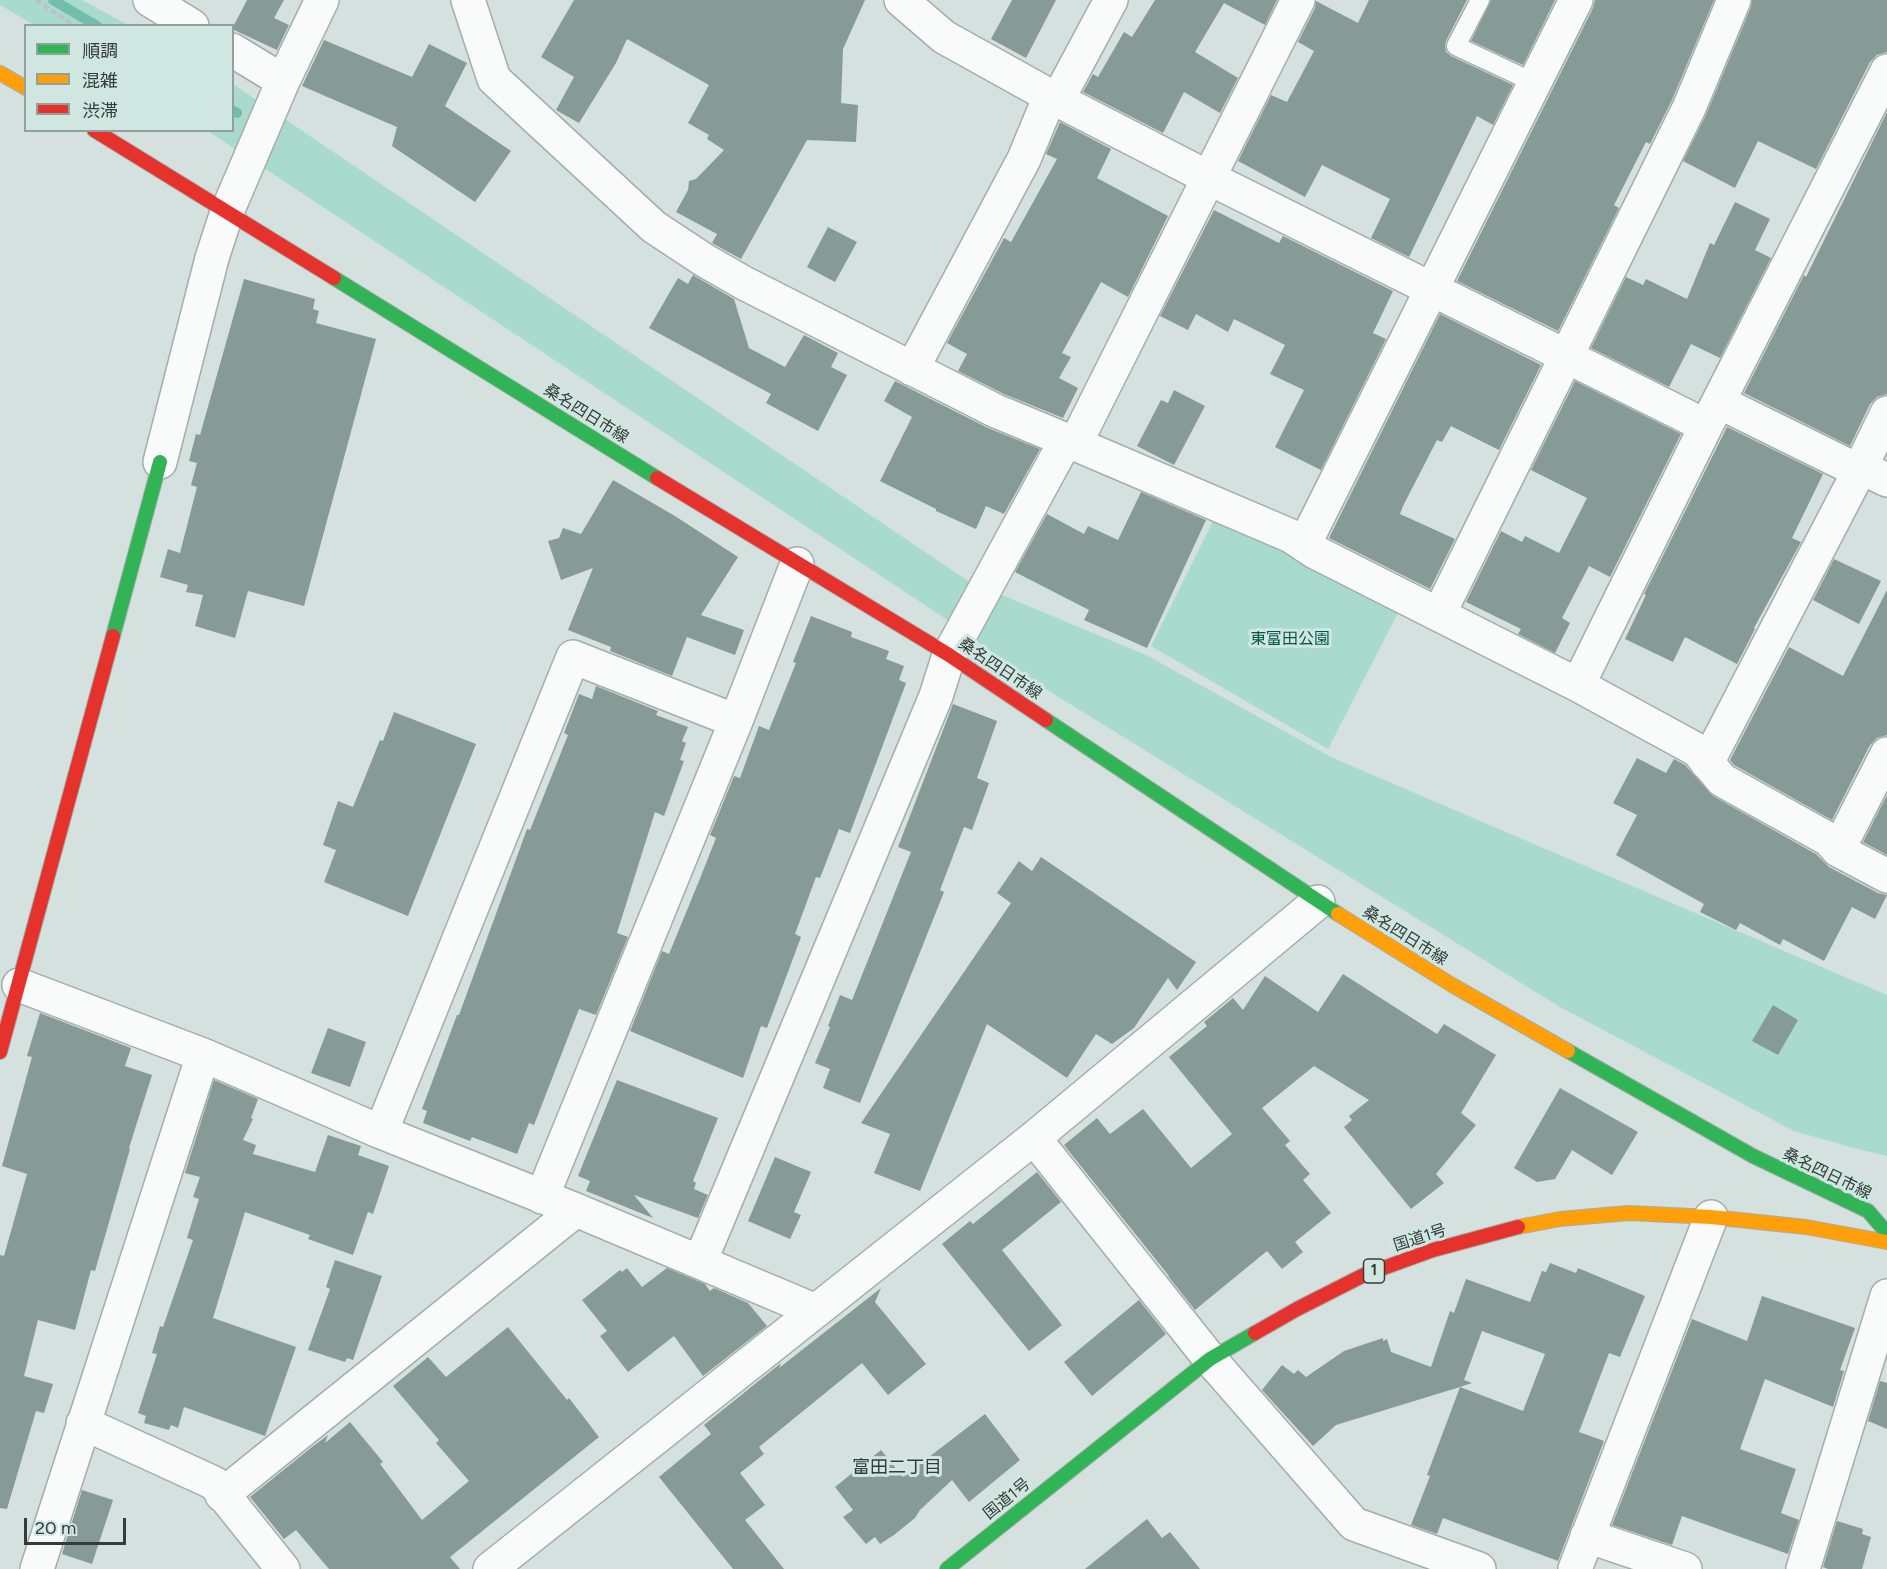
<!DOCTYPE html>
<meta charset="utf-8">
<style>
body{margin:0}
#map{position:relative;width:1887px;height:1569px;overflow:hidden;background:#d5e1de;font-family:Figtree,"Noto Sans JP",sans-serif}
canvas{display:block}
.legend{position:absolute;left:24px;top:24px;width:210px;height:108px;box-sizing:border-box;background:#d0e6e0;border:2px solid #91a29d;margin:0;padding:8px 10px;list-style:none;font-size:18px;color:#333c39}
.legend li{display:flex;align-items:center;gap:12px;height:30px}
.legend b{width:30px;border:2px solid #91a29d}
.scale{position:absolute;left:24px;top:1518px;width:102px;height:27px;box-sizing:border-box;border:3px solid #333c39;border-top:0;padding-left:8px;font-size:18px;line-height:21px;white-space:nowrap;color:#333c39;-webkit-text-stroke:4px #d0e6e0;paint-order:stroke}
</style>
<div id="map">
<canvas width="1887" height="1569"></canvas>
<ul class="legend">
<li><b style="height:8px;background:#30b455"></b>順調</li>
<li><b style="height:8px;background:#ff9f0a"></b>混雑</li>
<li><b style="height:8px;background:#e5322d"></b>渋滞</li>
</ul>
<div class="scale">20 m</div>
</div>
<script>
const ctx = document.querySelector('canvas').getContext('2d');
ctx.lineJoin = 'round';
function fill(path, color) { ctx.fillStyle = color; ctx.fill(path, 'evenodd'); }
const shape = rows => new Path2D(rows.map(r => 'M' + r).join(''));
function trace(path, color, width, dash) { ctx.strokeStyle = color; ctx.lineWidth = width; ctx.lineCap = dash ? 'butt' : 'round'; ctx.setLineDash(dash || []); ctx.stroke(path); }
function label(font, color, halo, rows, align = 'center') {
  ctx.font = font + ' Figtree,"Noto Sans JP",sans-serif'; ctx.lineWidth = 6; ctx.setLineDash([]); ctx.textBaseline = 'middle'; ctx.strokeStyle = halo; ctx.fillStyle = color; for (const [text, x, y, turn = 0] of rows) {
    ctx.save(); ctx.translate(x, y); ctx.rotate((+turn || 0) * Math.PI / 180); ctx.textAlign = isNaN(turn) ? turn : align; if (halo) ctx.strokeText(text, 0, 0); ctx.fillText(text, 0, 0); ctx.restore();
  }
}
fill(shape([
 [0,0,82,0,128,25,34,25,0,5],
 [233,84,968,581,1146,655,1333,758,1887,995,1887,1156,1854,1148,1794,1131,1560,1007,1028,678,943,617,208,131,232,130],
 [1214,519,1295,556,1400,609,1328,749,1151,646]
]), '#a9dace');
trace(shape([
 [53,0,97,26],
 [232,110,237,113]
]), '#72bdac', 10);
fill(shape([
 [247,0,284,0,274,18,289,25,277,50,232,29],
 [574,0,865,0,843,49,841,103,858,105,856,142,807,140,741,259,712,243,717,234,676,212,688,190,689,181,696,179,724,150,707,139,709,135,688,123,709,85,627,39,616,63,579,123,556,110,574,77,541,57],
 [1012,0,1056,0,1026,58,991,39],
 [1155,0,1277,0,1265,25,1224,3,1195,52,1238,78,1220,113,1184,92,1163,133,1083,92,1093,74,1098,77,1124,32,1132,37],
 [1369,0,1467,0,1446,41,1445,46,1446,52,1451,56,1513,85,1493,125,1477,116,1409,257,1371,238,1390,199,1322,165,1305,197,1238,161,1271,95,1287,102,1314,51,1298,42,1315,8,1316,1,1358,23],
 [1491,0,1555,0,1523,65,1471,41],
 [1595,0,1714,0,1672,100,1650,144,1646,142,1614,205,1619,208,1558,331,1457,281,1593,8],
 [1752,0,1887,0,1887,52,1877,55,1870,62,1816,169,1758,141,1735,188,1683,161,1706,115,1751,7],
 [324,40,412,77,429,44,467,63,445,106,511,151,475,202,392,146,397,127,302,86],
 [1887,112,1887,394,1877,397,1870,404,1850,446,1744,393,1804,275,1806,277],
 [1060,122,1111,149,1097,178,1168,216,1128,297,1101,282,1062,353,1071,357,1059,378,1078,388,1063,418,1004,394,958,371,967,354,947,343,1004,238,1011,242,1057,159,1046,154],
 [1735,202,1770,219,1755,250,1771,258,1720,358,1691,344,1669,387,1591,348,1626,277,1643,285,1646,279,1687,299,1710,243,1714,245],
 [1214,210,1279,243,1283,236,1393,291,1373,333,1386,339,1321,470,1275,447,1304,390,1270,374,1285,345,1234,319,1228,332,1196,314,1188,330,1160,316],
 [828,227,857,242,835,282,807,267],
 [693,275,734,299,749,348,785,367,804,335,838,353,831,367,847,375,818,431,766,403,771,394,649,328,678,278,688,284],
 [244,279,315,299,313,309,319,311,316,323,376,339,304,606,248,591,235,638,195,626,203,595,186,592,188,585,160,577,168,549,180,553,197,487,191,485,197,463,189,461,196,434,200,435],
 [1440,314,1541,365,1499,450,1451,426,1442,442,1437,440,1403,506,1400,514,1455,539,1430,589,1329,538],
 [895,381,988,428,1040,449,1004,514,986,506,976,529,936,511,936,509,880,481,912,417,884,401],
 [1575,381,1681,434,1610,577,1589,566,1562,618,1570,623,1555,653,1518,634,1521,629,1466,602,1501,531,1522,542,1525,536,1559,553,1587,498,1531,470],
 [1174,390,1205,406,1174,465,1137,446,1161,400,1168,403],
 [1727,427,1823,474,1792,538,1801,542,1754,628,1755,629,1737,664,1685,637,1673,662,1625,639,1646,595,1644,594],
 [613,480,675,516,738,557,701,615,744,630,735,655,687,637,672,676,610,651,611,647,568,630,593,568,561,580,548,541,559,538,563,528,581,534],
 [1141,492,1206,520,1147,648,1084,620,1089,610,1015,572,1047,514,1084,534,1088,526,1118,540],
 [1834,559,1881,581,1859,624,1813,600],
 [1887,590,1887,735,1877,738,1870,745,1832,820,1734,765,1730,760,1789,647,1843,676],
 [811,616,852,632,851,637,889,651,886,659,904,666,899,680,906,683,850,833,839,829,820,878,816,877,795,934,801,937,767,1028,761,1026,743,1078,630,1031,662,951,669,954,701,876,716,838,710,835,734,776,740,778,759,726,769,730,796,663,793,662],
 [596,686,658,711,656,715,688,727,682,741,686,743,680,760,684,761,664,816,655,812,617,933,628,937,596,1015,579,1009,534,1125,529,1123,517,1154,472,1137,470,1141,423,1123,427,1111,422,1109,457,1015,459,1015,527,829,530,830,568,735,564,733,579,694,592,699],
 [953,704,997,721,977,778,989,783,972,830,964,827,940,890,944,892,860,1103,823,1088,830,1069,815,1063,830,1027,828,1026,840,995,852,1000,911,852,898,847],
 [394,712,476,744,408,916,324,882,336,850,323,845,338,801,353,807,380,740,383,741],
 [1637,758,1666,773,1674,759,1685,765,1713,796,1816,854,1829,867,1878,893,1887,895,1875,919,1852,907,1824,961,1783,939,1780,945,1740,923,1736,930,1700,912,1704,904,1616,855,1637,815,1613,803],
 [1887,795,1887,855,1863,842],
 [1041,857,1196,962,1177,990,1168,978,1134,1028,1112,1044,1096,1034,1067,1078,987,1024,920,1191,874,1173,890,1134,861,1123,1011,903,997,893,1019,861,1032,871],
 [1343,974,1437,1034,1444,1024,1496,1055,1461,1113,1476,1125,1436,1174,1444,1183,1411,1209,1344,1127,1352,1120,1349,1116,1369,1100,1314,1066,1262,1108,1290,1141,1285,1145,1310,1174,1303,1180,1331,1213,1295,1242,1303,1252,1282,1269,1267,1251,1195,1310,1168,1276,1169,1276,1064,1145,1097,1118,1110,1134,1143,1109,1191,1168,1232,1134,1169,1057,1207,1026,1204,1022,1233,998,1243,1010,1265,976,1318,1012],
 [1773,1005,1798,1020,1778,1055,1752,1041],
 [40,1013,131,1048,125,1066,152,1075,129,1148,130,1149,95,1271,91,1270,75,1330,38,1320,24,1376,53,1384,44,1413,36,1411,7,1509,0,1508,0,1255,4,1256,27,1174,2,1166,32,1057,27,1056],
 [328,1028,366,1042,350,1087,311,1073],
 [214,1080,258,1099,251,1118,253,1119,243,1140,256,1145,253,1154,315,1172,328,1135,361,1146,358,1155,389,1166,373,1214,368,1212,353,1255,308,1239,310,1235,245,1212,213,1318,296,1347,265,1436,184,1407,178,1428,171,1425,169,1430,144,1423,146,1416,138,1413,157,1354,152,1353,160,1326,163,1327,193,1240,187,1238,199,1199,193,1197,200,1177,185,1173],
 [617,1080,718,1118,693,1181,696,1183,694,1189,708,1195,698,1218,634,1195,653,1218,586,1191,590,1181,578,1176],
 [1560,1088,1638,1132,1612,1175,1572,1150,1555,1179,1537,1182,1514,1168],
 [775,1157,811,1172,794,1212,801,1215,790,1239,748,1221],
 [1037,1172,1061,1202,1002,1250,1062,1325,1029,1351,942,1244,970,1221,973,1224],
 [335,1260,382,1276,353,1360,347,1358,345,1362,308,1350,330,1289,326,1287],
 [1550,1263,1576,1273,1578,1268,1645,1296,1620,1357,1609,1353,1579,1432,1604,1441,1558,1561,1443,1518,1437,1534,1411,1525,1430,1476,1427,1475,1460,1387,1336,1425,1313,1446,1262,1390,1282,1365,1294,1374,1298,1370,1306,1377,1344,1351,1383,1338,1383,1341,1387,1339,1391,1352,1431,1367,1450,1311,1454,1313,1466,1279,1530,1302,1542,1271,1546,1272],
 [1482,1331,1545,1354,1523,1411,1460,1387,1472,1383,1464,1380],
 [627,1268,642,1287,667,1268,705,1284,710,1291,714,1288,748,1303,767,1326,703,1376,674,1336,628,1372,600,1336,607,1331,582,1300,620,1270,622,1272],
 [881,1288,875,1302,926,1364,888,1395,862,1363,759,1447,764,1454,740,1473,765,1505,745,1520,784,1569,733,1569,659,1477,711,1434,704,1425,781,1363,779,1368],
 [1762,1296,1855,1328,1840,1370,1844,1371,1833,1407,1765,1379,1740,1449,1796,1469,1781,1513,1799,1520,1788,1554,1682,1516,1672,1545,1612,1525,1692,1319,1747,1341],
 [1139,1300,1166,1334,1092,1396,1064,1362],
 [508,1327,567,1400,569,1398,599,1437,450,1557,460,1569,329,1569,296,1530,284,1539,250,1497,312,1447,328,1435,325,1443,350,1422,383,1462,380,1464,422,1520,469,1481,436,1443,439,1440,393,1386,428,1357,446,1377],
 [1880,1381,1887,1383,1887,1429,1868,1421],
 [985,1414,1020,1460,969,1502,952,1480,920,1510,915,1518,894,1535,880,1544,875,1537,866,1544,843,1517,853,1510,835,1487,881,1450,903,1477],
 [82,1490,113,1500,92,1564,62,1554],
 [1147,1519,1162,1538,1170,1532,1200,1569,1085,1569],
 [1837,1521,1863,1529,1862,1534,1871,1537,1862,1569,1828,1569,1823,1567]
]), '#869b96');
const lane = shape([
 [1480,0,1456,46,1535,83]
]);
const street = shape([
 [150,0,192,26],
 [468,0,494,79,654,227,704,260,744,283,996,411,1066,440,1291,536,1315,552,1578,685,1697,750,1722,780,1828,839,1838,850,1887,876],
 [901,0,944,37,1050,96,1209,178,1706,426],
 [232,50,283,81],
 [1058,99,1111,0],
 [912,369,1024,159,1050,96],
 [1719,402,1859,471],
 [1075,444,1298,0],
 [160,462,212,258,227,212,283,81,322,0],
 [1860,467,1887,480],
 [1304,545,1576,0],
 [1439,614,1689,108,1734,0],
 [1578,685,1706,426,1887,71],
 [1707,763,1859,471,1887,413],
 [1838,850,1887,754],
 [19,985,203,1055,381,1132,576,1210,816,1311],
 [381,1132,573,657,736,721],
 [1034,1138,1210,1359,1354,1524,1479,1569],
 [542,1197,736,721,797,564],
 [700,1262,936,696,949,655,1066,440],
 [83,1423,214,1483,283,1569],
 [222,1495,576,1210],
 [1587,1536,1685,1569],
 [37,1569,203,1055],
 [490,1569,1034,1138,1318,902],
 [1575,1569,1711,1217],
 [1803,1569,1887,1296]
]);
const fast = shape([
 [334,278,657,478],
 [113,636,160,462],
 [1046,720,1338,914],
 [1568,1051,1753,1156,1868,1211,1887,1233],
 [947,1569,1210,1359,1255,1333]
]);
const slow = shape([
 [0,73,26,88],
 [1338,914,1452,985,1568,1051],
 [1518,1227,1560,1219,1629,1213,1711,1217,1806,1227,1887,1242]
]);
const jam = shape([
 [94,130,334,278],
 [657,478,949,655,1046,720],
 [0,1052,113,636],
 [1255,1333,1297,1309,1364,1275,1433,1250,1518,1227]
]);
trace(lane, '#a4adaa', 21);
trace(street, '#a4adaa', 36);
trace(fast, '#a4adaa', 16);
trace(slow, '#a4adaa', 16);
trace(jam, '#a4adaa', 16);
trace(shape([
 [36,0,75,26]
]), '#bdc1bf', 4, [6, 3]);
trace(lane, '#f9fafa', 18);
trace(street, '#f9fafa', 33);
trace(fast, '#30b455', 14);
trace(slow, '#ff9f0a', 14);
trace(jam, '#e5322d', 14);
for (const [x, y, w] of [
 [1374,1271,21]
]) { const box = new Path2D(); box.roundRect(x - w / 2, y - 12, w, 24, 4.5); ctx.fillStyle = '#d0e6e0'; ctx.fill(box); trace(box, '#333c39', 1.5); }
label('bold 15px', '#333c39', null, [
 ["1",1374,1271]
]);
label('16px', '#333c39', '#d0e6e0', [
 ["桑名四日市線",586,414,32],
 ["桑名四日市線",1000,669,34],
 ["桑名四日市線",1405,936,32],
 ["桑名四日市線",1827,1174,26],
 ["国道1号",1420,1238,-18],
 ["国道1号",1007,1499,-39]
]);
label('16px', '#005a4b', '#d0e6e0', [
 ["東富田公園",1290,639]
]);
label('18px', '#333c39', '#d0e6e0', [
 ["富田二丁目",897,1468]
]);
</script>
